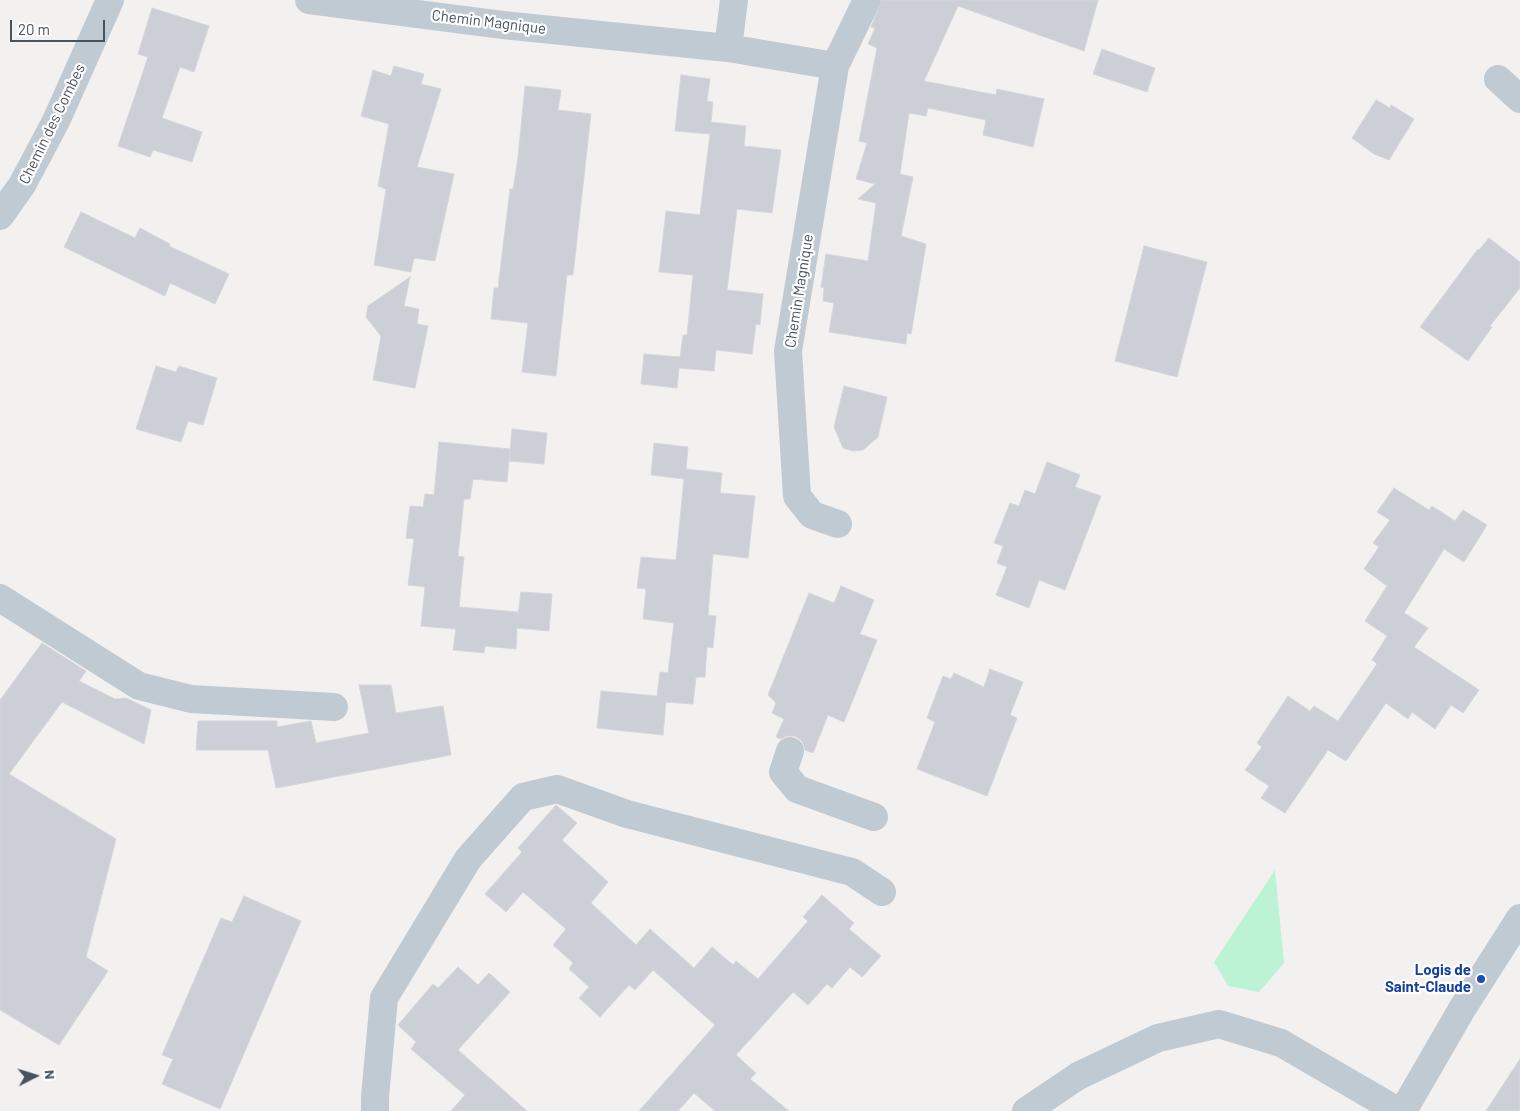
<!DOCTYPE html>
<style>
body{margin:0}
#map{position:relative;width:1520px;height:1111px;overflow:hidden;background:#f3f0f0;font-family:Barlow,sans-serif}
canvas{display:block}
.north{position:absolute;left:10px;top:1051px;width:50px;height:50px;-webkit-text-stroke:4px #fff;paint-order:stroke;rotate:85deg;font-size:14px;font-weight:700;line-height:20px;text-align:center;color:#475360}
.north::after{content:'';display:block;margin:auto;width:18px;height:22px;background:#475360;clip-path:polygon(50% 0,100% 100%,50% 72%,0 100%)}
.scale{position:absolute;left:10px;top:20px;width:95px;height:22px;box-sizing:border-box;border:2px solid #475360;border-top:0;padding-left:6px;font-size:15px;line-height:18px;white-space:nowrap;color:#475360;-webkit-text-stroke:4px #fff;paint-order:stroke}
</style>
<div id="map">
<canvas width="1520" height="1111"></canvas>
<div class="north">N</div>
<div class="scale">20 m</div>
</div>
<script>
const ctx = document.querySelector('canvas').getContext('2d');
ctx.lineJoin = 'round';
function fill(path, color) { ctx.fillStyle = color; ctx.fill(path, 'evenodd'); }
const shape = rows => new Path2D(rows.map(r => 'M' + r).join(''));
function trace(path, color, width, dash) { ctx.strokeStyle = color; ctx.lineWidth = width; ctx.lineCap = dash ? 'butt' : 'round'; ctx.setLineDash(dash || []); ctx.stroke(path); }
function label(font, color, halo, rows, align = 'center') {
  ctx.font = font + ' Barlow,sans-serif'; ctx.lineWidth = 4.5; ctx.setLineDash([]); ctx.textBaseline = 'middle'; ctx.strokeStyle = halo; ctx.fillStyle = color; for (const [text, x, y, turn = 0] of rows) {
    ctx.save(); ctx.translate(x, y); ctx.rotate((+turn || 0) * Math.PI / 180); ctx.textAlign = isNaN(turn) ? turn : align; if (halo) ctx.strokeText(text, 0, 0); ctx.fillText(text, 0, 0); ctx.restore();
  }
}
fill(shape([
 [1275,870,1284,963,1259,992,1228,986,1214,962]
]), '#bcf3d4');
const building = shape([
 [882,0,1098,0,1084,51,958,6,924,81,996,95,997,89,1044,99,1033,147,983,135,986,120,928,108,926,116,909,113,900,174,913,177,901,236,926,244,911,334,907,333,906,344,829,332,834,303,823,301,824,288,821,287,826,254,868,261,876,203,858,199,875,184,856,179,867,143,859,141,877,48,868,44,875,28,871,27,882,0],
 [152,8,209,26,194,72,180,67,162,118,202,132,192,162,153,150,150,157,118,146,148,57,138,54,152,8],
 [1102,49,1155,68,1147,92,1093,74,1102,49],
 [394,66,424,74,421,84,441,89,417,167,454,174,435,261,414,258,411,272,374,265,386,189,378,186,389,124,361,116,373,70,391,76,394,66],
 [681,75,710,79,707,101,713,102,711,122,746,126,744,146,781,150,772,213,737,209,727,290,763,294,760,325,756,324,752,354,716,350,714,371,679,368,677,388,641,384,644,354,680,357,683,335,687,335,693,275,659,272,666,211,700,215,710,134,675,131,681,75],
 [525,86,561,90,558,110,591,114,573,275,567,275,556,376,522,372,528,323,491,319,494,288,498,288,510,189,513,189,518,158,525,86],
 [1376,100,1390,108,1391,105,1414,119,1389,160,1374,154,1352,138,1376,100],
 [81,212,135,238,140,228,170,244,169,246,229,274,215,304,170,283,165,296,64,247,81,212],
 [1489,238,1520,262,1520,288,1490,326,1492,327,1468,361,1420,327,1478,249,1479,250,1489,238],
 [1144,246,1207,262,1177,377,1115,361,1144,246],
 [410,277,404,306,419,309,417,324,428,326,415,388,373,380,381,336,366,317,368,306,410,277],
 [156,366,176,372,179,366,217,378,203,425,188,421,181,442,136,429,156,366],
 [844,386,887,397,878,437,863,450,853,451,843,448,834,427,844,386],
 [512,429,547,433,544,464,509,461,512,429],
 [439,442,510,449,507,482,473,479,470,499,464,499,458,556,464,557,459,607,518,612,518,616,521,592,552,594,549,631,517,628,516,649,485,646,484,653,453,650,456,629,421,626,425,587,408,585,414,539,406,538,410,506,423,507,425,494,434,495,439,442],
 [654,443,688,447,686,469,722,473,720,493,755,496,748,558,713,554,708,615,716,616,713,648,707,647,705,677,696,677,693,704,666,702,663,735,597,728,601,691,657,696,660,672,668,673,674,623,643,619,646,589,637,588,641,557,676,560,684,479,651,475,654,443],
 [1047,462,1080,475,1075,487,1101,496,1065,590,1039,580,1029,608,996,595,1007,567,997,563,1003,546,994,543,1010,503,1019,506,1025,490,1035,494,1047,462],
 [1394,488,1429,510,1432,506,1455,521,1463,510,1487,525,1464,562,1444,549,1404,613,1428,628,1414,647,1479,690,1463,713,1451,705,1435,729,1412,712,1408,719,1386,703,1346,761,1328,750,1285,813,1261,798,1269,786,1245,770,1262,747,1257,743,1288,696,1310,711,1314,706,1338,721,1377,664,1372,660,1387,636,1365,621,1387,586,1364,569,1379,547,1373,543,1390,520,1377,512,1394,488],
 [841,586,874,600,860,634,877,640,844,722,828,715,813,753,805,750,802,741,795,736,787,736,780,739,776,737,784,719,772,713,776,703,768,695,809,593,834,603,841,586],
 [42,643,86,671,79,681,115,699,126,698,151,710,144,744,62,702,9,774,116,839,86,957,108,971,59,1045,0,1010,0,700,42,643],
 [990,669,1023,682,1010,715,1017,718,987,796,917,769,935,722,927,718,943,676,951,679,954,673,984,687,990,669],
 [359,685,391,685,396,713,443,706,451,755,276,788,268,750,196,750,198,721,277,721,277,727,311,721,316,743,369,733,359,685],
 [556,805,577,823,562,840,608,882,591,903,636,945,650,929,694,968,712,947,733,965,736,961,758,979,808,921,803,917,822,895,854,923,849,929,881,956,862,977,850,967,832,988,827,984,808,1005,793,992,736,1055,756,1073,750,1079,789,1111,715,1111,694,1093,678,1111,639,1111,715,1025,653,970,635,990,629,985,600,1017,579,998,589,987,569,969,573,963,553,945,566,929,523,892,506,912,485,894,522,852,518,848,556,805],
 [244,896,301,921,220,1109,162,1084,173,1059,162,1055,221,918,232,922,244,896],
 [458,967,478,985,489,973,510,992,458,1050,527,1111,451,1111,465,1095,411,1049,416,1042,398,1025,433,984,438,988,458,967],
 [1520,1059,1520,1111,1486,1111,1520,1059]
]);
fill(building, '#cccfd6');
trace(building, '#d4d6dc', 1);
trace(shape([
 [309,0,503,25,728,48,835,66,788,351,797,496,812,515,838,524],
 [728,48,734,0],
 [835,66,867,0],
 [1498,79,1520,99],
 [0,216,22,185,56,121,110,0],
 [0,598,139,686,191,699,334,707],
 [790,751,783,772,797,789,874,817],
 [375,1111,375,1097,384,998,468,859,523,797,557,789,627,814,852,872,882,892],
 [1026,1111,1078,1076,1158,1038,1219,1024,1281,1043,1398,1111],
 [1403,1111,1462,1009,1520,918]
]), '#c0cad3', 28);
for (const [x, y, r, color] of [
 [1481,979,5,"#1a4fb4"]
]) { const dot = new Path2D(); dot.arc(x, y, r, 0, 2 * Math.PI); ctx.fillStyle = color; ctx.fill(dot); trace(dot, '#fff', 2); }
label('15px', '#475360', '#fff', [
 ["Chemin Magnique",489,22,7],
 ["Chemin des Combes",52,124,-64],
 ["Chemin Magnique",799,291,-81]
]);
label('bold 15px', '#164399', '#fff', [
 ["Logis de",1471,970],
 ["Saint-Claude",1471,987]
], 'right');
</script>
